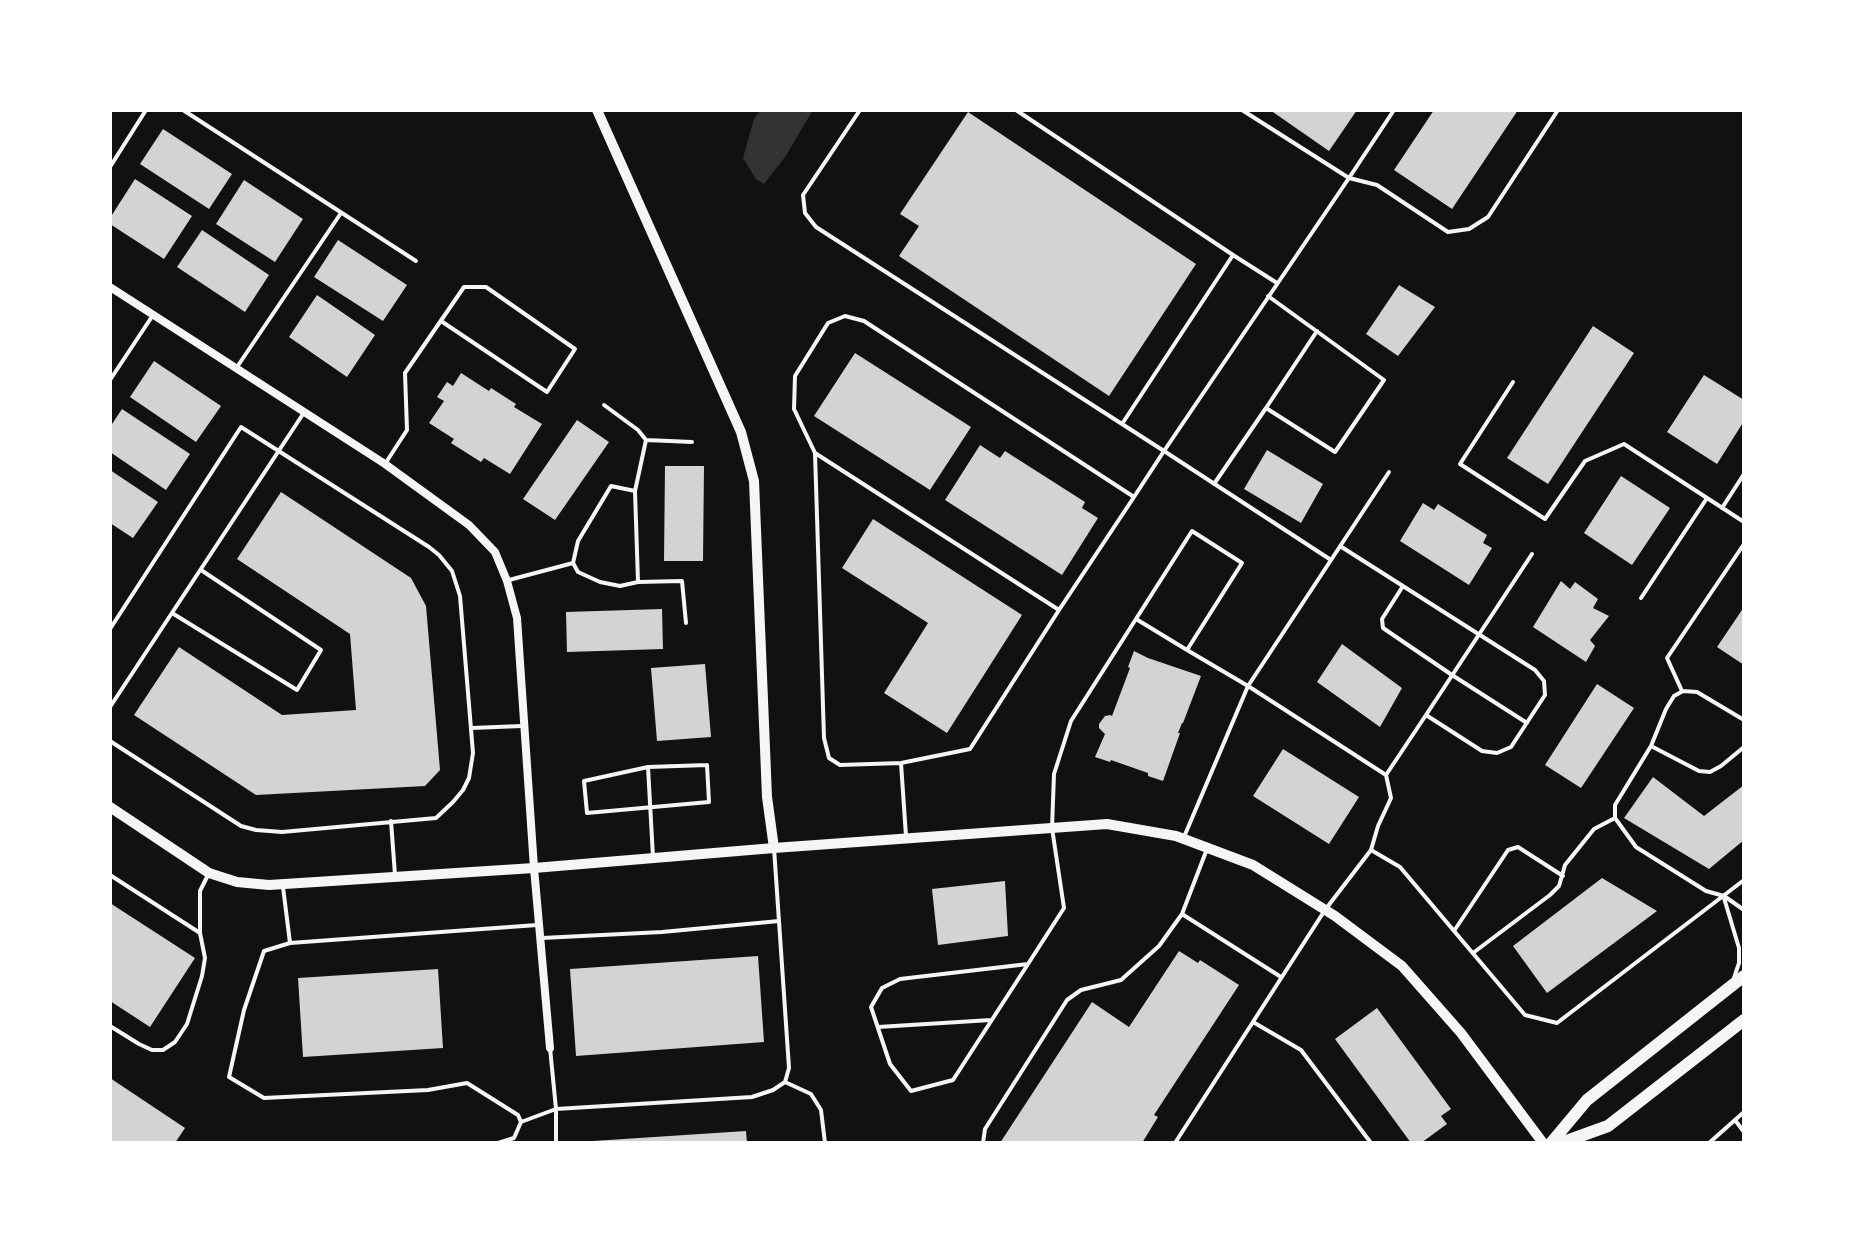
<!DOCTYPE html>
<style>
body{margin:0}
#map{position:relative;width:1854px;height:1253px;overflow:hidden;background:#111;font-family:Barlow,sans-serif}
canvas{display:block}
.frame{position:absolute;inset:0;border:112px solid #fff;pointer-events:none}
</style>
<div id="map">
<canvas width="1854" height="1253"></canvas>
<div class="frame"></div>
</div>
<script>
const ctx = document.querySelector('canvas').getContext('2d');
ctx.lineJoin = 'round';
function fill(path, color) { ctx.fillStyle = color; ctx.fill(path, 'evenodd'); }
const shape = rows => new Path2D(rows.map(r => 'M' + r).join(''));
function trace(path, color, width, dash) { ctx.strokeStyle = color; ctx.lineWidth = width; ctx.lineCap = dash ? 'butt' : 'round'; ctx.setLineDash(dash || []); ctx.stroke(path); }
fill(shape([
 [761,110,813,110,785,157,764,184,756,179,743,158,754,119]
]), '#333');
fill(shape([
 [1270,110,1357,110,1329,151],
 [1434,110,1518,110,1452,209,1394,170],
 [968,112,1196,264,1109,396,899,256,919,226,900,214],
 [163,129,232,174,209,209,140,164],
 [135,179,192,216,164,259,110,224,110,218],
 [244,180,303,219,275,262,216,224],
 [202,230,269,275,245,312,177,267],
 [338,240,407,285,383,321,314,277],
 [1399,285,1435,307,1398,356,1366,334],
 [317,295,375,335,347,377,289,337],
 [1593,326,1634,353,1548,484,1507,458],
 [855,353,971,427,930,490,814,416],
 [154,361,221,406,196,442,130,397],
 [461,373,489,391,491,388,516,404,514,407,542,424,510,474,484,458,481,462,451,443,454,439,429,423,444,401,437,397,447,382,453,386],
 [1704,375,1744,400,1744,421,1717,464,1667,432],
 [122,409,190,454,166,490,110,452,110,427],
 [577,420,609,442,555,520,523,499],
 [980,445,1000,458,1005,451,1085,502,1082,508,1098,518,1062,575,945,500],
 [1267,450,1323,484,1301,523,1244,489],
 [665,466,704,466,703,561,664,561],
 [110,470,158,502,133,538,110,523],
 [1621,476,1670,508,1632,565,1584,533],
 [281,492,411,578,426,606,440,770,425,786,256,795,134,715,179,647,282,715,356,710,350,634,237,559],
 [1423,503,1434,510,1438,504,1487,535,1483,543,1492,548,1469,585,1400,541],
 [873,519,1022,615,947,733,884,693,928,623,842,568],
 [1561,581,1570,589,1575,582,1598,599,1593,608,1609,616,1590,640,1595,646,1586,662,1533,627],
 [1744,607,1744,665,1717,647],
 [662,609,663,649,567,652,566,612],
 [1342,644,1402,688,1380,727,1317,682],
 [1134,651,1148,658,1201,676,1183,723,1182,723,1178,733,1180,733,1163,781,1148,776,1148,773,1111,760,1110,762,1095,757,1105,734,1099,728,1099,724,1105,716,1110,715,1112,716,1130,668,1128,667],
 [705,664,711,737,657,741,651,668],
 [1597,684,1634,708,1581,788,1545,765],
 [1283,749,1359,797,1329,844,1253,796],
 [1653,777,1704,816,1744,785,1744,840,1709,869,1624,818],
 [1602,878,1657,911,1547,993,1513,946],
 [1005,881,1008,936,938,945,932,889],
 [110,903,195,958,150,1027,110,1001],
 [1179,951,1198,963,1200,960,1239,985,1154,1115,1158,1117,1142,1143,1000,1143,1092,1002,1129,1027],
 [758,956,764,1042,576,1056,570,969],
 [438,969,443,1048,303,1057,298,978],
 [1377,1008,1451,1109,1441,1116,1447,1124,1421,1143,1411,1143,1335,1039],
 [110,1078,185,1128,175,1143,110,1143],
 [746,1131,747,1143,593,1143,593,1141]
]), '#d3d3d3');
trace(shape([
 [183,110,416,261],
 [860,110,803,195,805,213,816,227,1122,424],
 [1016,110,1233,255],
 [1242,110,1349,178,1164,451,1122,424,1233,255,1277,283],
 [1394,110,1349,178,1377,185,1448,232,1469,229,1488,217,1558,110],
 [110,167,146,110],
 [237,367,341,213],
 [110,380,153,315],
 [1513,382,1460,464,1545,519,1585,461,1624,444,1744,522],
 [604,405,638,430,646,440],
 [1266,408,1317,331],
 [815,453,1059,610],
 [385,464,407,430,405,373,464,287,486,287,575,349,547,392,441,321],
 [1214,484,1266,408,1335,452,1384,380,1268,296],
 [635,491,646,440,692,442],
 [1134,497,864,321,845,316,828,323,795,376,794,409,815,453,824,738,829,758,840,765,901,763,970,749,1059,610,1134,497,1164,451,1331,560],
 [1722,508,1744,474],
 [1340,546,1535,670,1544,681,1545,695,1511,747,1497,753,1482,751,1426,715,1386,775,1391,798,1378,826,1371,850],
 [509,580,573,563,578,572,600,582,620,586,638,582,635,491,611,486,578,541,573,563],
 [638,582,682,581,686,623],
 [1403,586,1382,619,1383,628,1452,675,1527,723],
 [1641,598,1707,498],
 [172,613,297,690,321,650,201,570],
 [110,629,241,427,429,547,439,555,452,571,460,596,473,753,469,778,463,790,453,802,436,818,282,832,256,830,241,826,110,741],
 [1187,650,1248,686,1386,775],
 [1682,691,1667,658,1744,544],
 [110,707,303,414],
 [1426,715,1532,554],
 [1744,720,1697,692,1683,691,1674,696,1666,709,1651,746,1615,805,1615,818,1636,847,1706,891,1724,896,1744,910],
 [472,728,522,726],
 [1651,746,1699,771,1710,772,1721,766,1744,747],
 [901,763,906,836],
 [707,765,709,802,587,813,584,781,648,767,707,765],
 [648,767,653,857],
 [391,821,395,875],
 [1184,837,1248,686,1389,472],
 [110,875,200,933],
 [283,887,290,943,264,951,244,1010,229,1077,264,1098,428,1090,467,1083,518,1115,521,1122,514,1138,498,1143],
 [1724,898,1739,948,1739,963,1734,978],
 [1182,914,1281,977],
 [1454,931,1508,850,1518,847,1563,876],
 [542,938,662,932,779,921],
 [290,943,537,925],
 [1473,953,1550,895,1559,886,1565,865,1594,829,1615,818],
 [1028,964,900,979,882,988,871,1007,890,1064,911,1091,953,1080,1028,964,1064,908,1052,828,1054,774,1071,721,1192,531,1242,563,1187,650,1136,619],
 [1253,1022,1301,1050,1371,1143],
 [110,1026,139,1044,152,1050,163,1050,175,1042,187,1024,202,976,205,958,200,933,200,891,208,875],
 [878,1027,991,1020],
 [550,1048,556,1109,752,1097,773,1090,785,1082,789,1068,774,848],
 [785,1082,811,1094,821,1110,825,1143],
 [1735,1120,1744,1132],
 [521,1122,556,1109,556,1143],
 [983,1143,985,1129,1067,1000,1081,990,1121,980,1159,946,1182,914,1207,849],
 [1175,1143,1325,910,1371,850,1400,867,1525,1015,1557,1023,1744,880],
 [1709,1143,1744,1112]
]), '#f5f5f5', 4);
trace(shape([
 [110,287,385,464,469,525,495,552,507,581,517,618,534,868,550,1048]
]), '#f5f5f5', 8);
trace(shape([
 [597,110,741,432,754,481,767,797,774,848],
 [110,807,209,873,237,882,269,885,534,868,774,848,1107,824,1176,836,1253,865,1335,916,1402,966,1461,1033,1543,1143]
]), '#f5f5f5', 10);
trace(shape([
 [1551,1143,1587,1100,1744,976],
 [1561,1143,1608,1126,1744,1020]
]), '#f5f5f5', 12);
</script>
